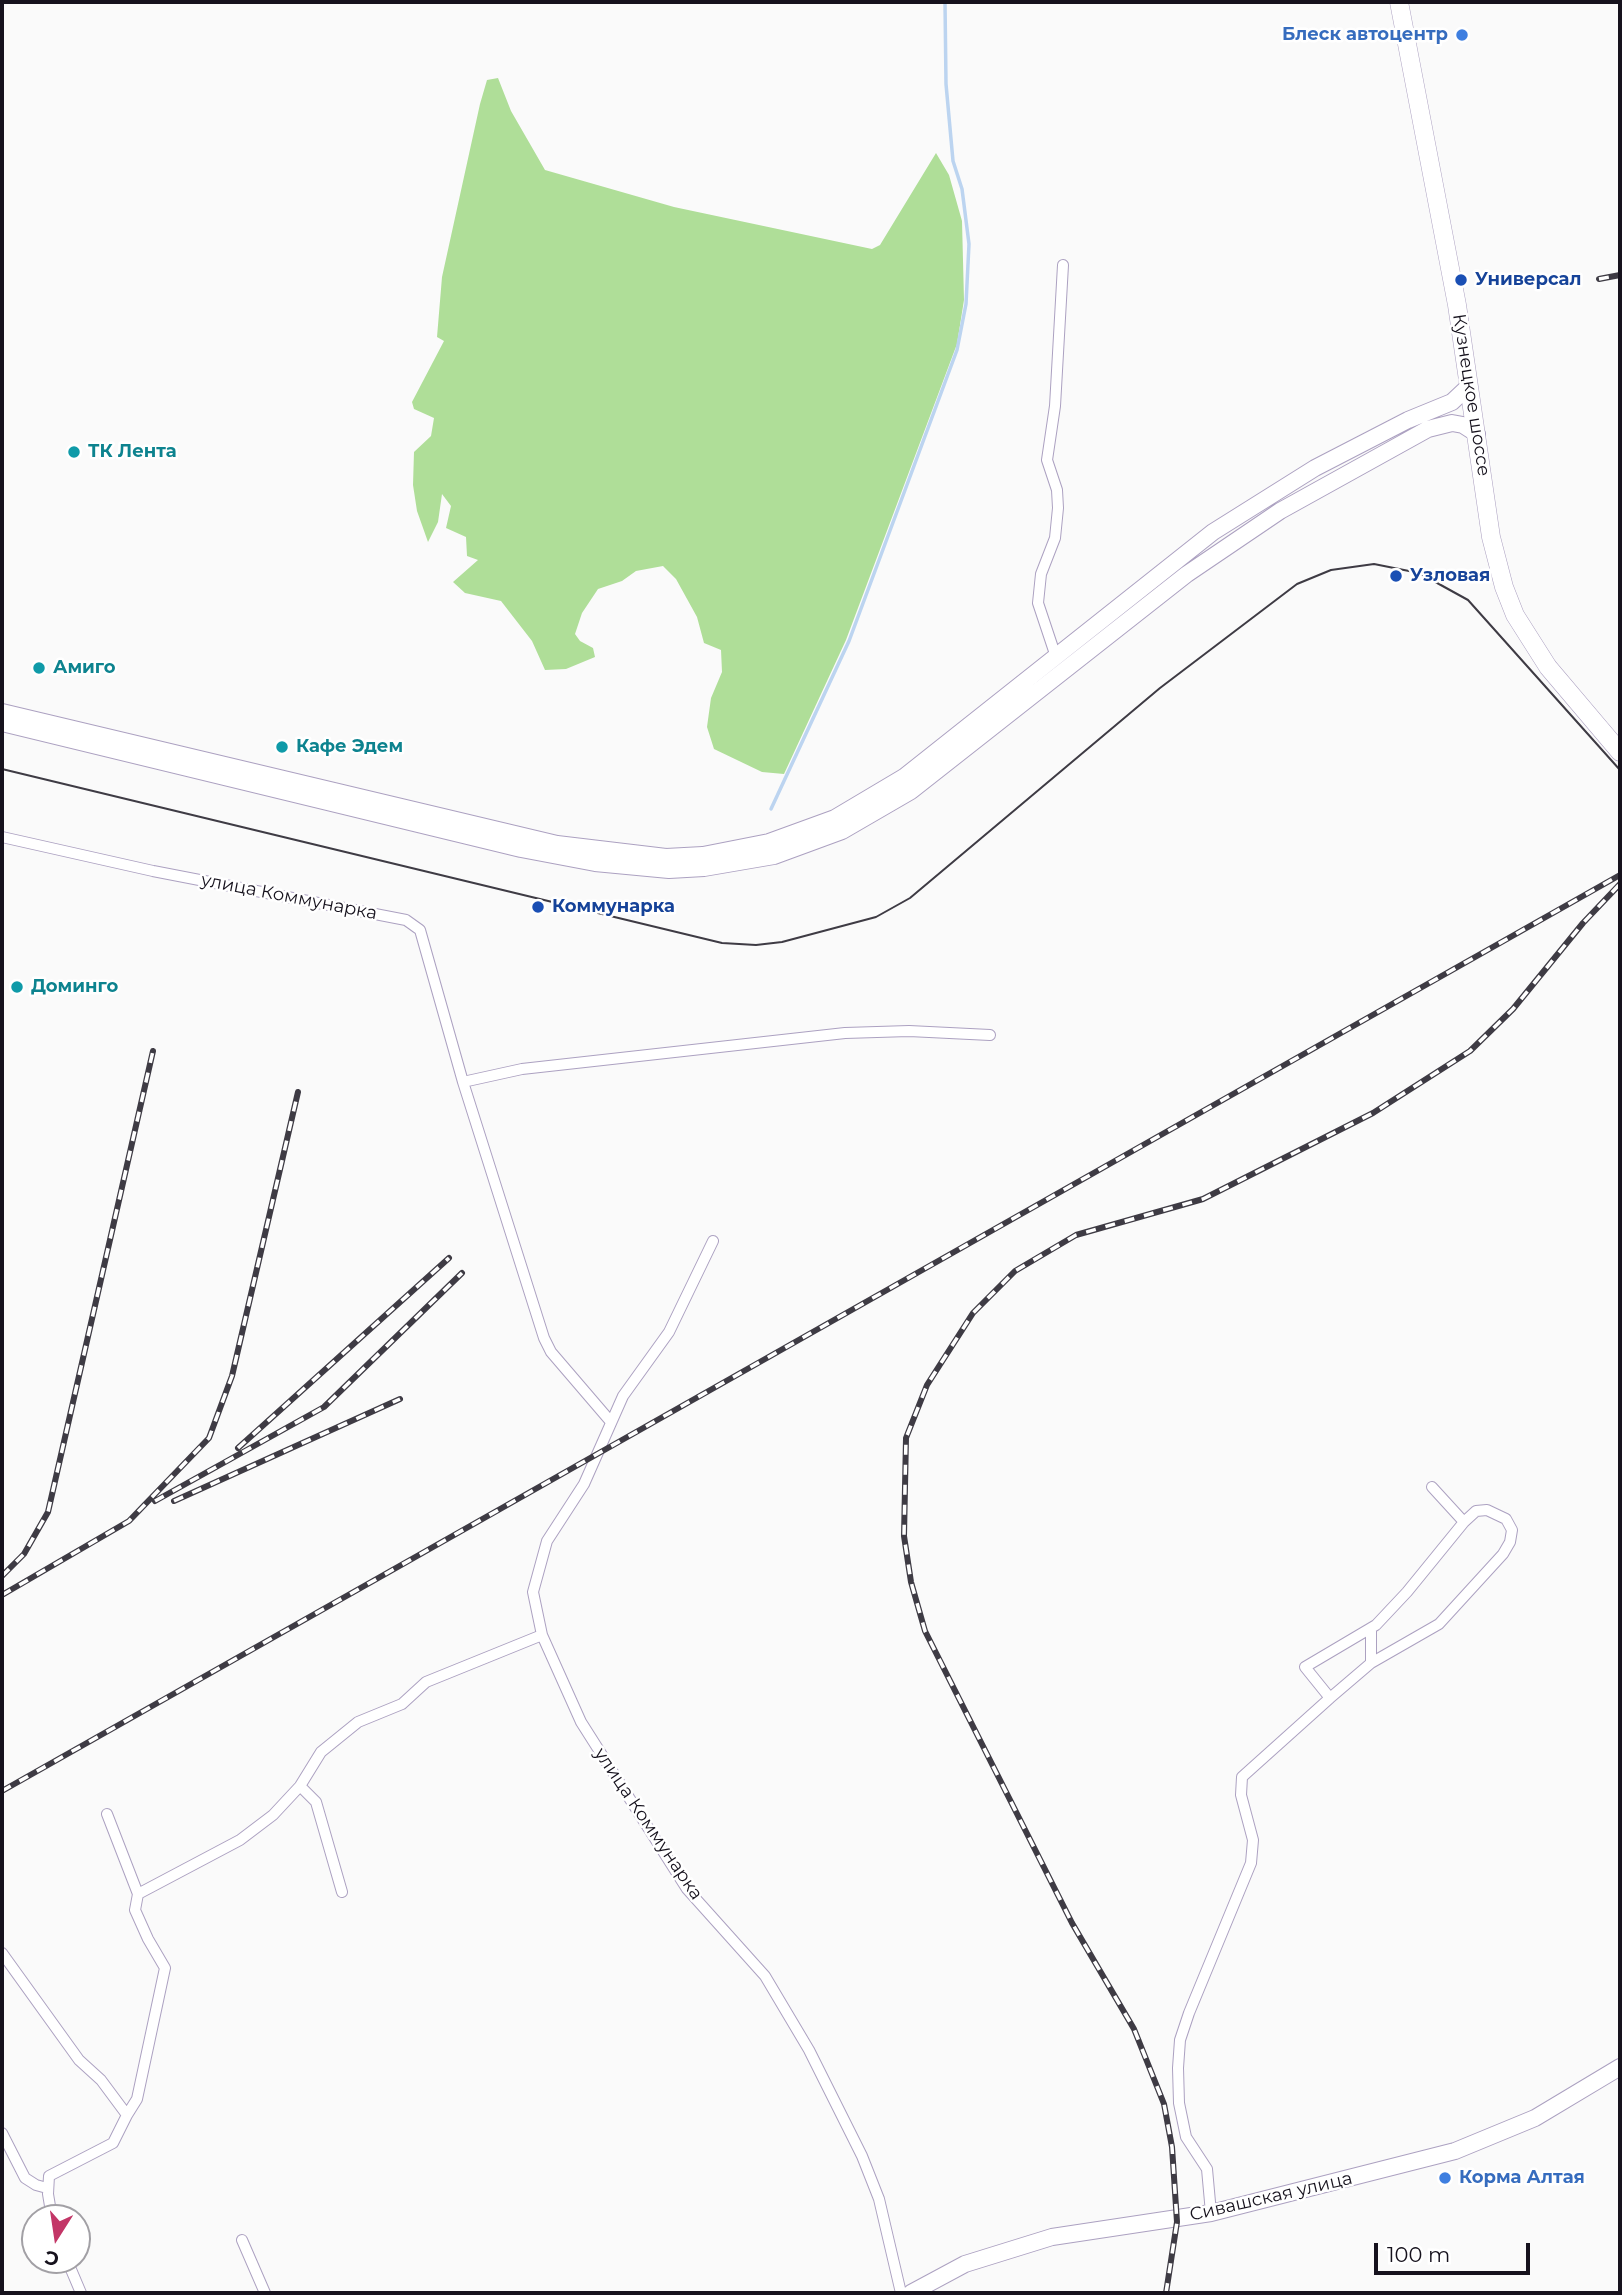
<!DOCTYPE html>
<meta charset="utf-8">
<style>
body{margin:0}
#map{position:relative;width:1622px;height:2295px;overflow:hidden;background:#fafafa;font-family:Montserrat,sans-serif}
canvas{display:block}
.frame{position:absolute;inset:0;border:4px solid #16121d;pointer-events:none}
.north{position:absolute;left:21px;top:2204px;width:70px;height:70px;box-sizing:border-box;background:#fff;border:2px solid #a2a0a5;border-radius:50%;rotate:192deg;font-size:19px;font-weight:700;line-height:28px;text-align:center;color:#16121d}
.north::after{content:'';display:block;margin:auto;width:24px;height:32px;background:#c33667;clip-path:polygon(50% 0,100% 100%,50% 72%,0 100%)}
.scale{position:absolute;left:1374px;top:2243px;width:156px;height:32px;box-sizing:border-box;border:4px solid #16121d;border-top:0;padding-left:9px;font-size:21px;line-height:24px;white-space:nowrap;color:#16121d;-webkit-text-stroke:5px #fff;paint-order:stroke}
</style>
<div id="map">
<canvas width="1622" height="2295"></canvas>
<div class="frame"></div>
<div class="north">С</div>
<div class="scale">100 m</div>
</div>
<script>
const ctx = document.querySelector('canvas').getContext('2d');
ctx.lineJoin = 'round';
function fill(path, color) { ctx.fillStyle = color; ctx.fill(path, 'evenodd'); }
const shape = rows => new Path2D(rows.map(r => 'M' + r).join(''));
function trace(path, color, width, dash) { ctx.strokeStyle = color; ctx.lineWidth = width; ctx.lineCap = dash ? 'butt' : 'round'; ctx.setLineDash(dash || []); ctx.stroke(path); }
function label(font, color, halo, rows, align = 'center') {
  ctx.font = font + ' Montserrat,sans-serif'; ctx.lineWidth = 5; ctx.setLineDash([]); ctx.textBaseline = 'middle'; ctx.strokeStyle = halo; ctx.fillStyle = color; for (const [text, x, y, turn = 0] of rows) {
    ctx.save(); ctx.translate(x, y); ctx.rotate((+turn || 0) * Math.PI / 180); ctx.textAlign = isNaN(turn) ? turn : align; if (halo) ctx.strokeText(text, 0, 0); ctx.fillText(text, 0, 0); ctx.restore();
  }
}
fill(shape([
 [498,78,511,111,545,170,674,207,872,249,880,245,936,153,949,175,962,221,964,300,957,344,846,640,784,774,762,772,714,749,707,727,711,698,722,672,721,650,704,643,697,617,676,579,663,566,636,571,622,581,598,589,582,613,575,634,580,641,593,648,595,657,566,669,545,670,532,641,501,601,465,593,453,582,478,560,467,556,466,537,446,528,451,506,442,494,438,522,428,542,417,511,413,485,414,452,431,436,434,418,414,409,412,402,444,341,437,337,442,277,480,104,487,80]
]), '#afde98');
trace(shape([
 [771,809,849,641,957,350,966,304,969,244,962,189,953,161,946,84,945,2]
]), '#bcd4f0', 3.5);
const street = shape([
 [1056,657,1038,603,1041,574,1055,538,1058,508,1057,490,1047,460,1055,406,1063,265],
 [2,837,153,871,406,920,420,930,463,1082,544,1338,551,1352,611,1422],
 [463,1082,522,1069,845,1033,909,1031,990,1035],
 [713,1241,669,1332,623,1396,584,1484,547,1541,533,1592,542,1635,581,1722,687,1889,765,1976,809,2050,862,2156,879,2199,901,2293],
 [1371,1628,1371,1663],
 [1330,1698,1371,1663,1439,1624,1503,1554,1510,1542,1512,1530,1506,1519,1487,1510,1476,1511,1464,1522],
 [300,1786,316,1802,342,1892],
 [107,1814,138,1894],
 [2,1953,79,2060,101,2080,127,2115,113,2143,49,2176,48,2194,52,2218],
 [127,2115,137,2099,165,1968,148,1939,135,1910,138,1894,240,1840,273,1815,300,1786,321,1752,358,1722,402,1704,426,1682,542,1635],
 [2,2133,25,2178,36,2185,47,2188],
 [1211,2213,1207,2169,1186,2137,1179,2103,1178,2068,1180,2040,1189,2013,1251,1863,1253,1840,1241,1795,1242,1777,1330,1698,1305,1667,1376,1625,1407,1592,1464,1522,1432,1487],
 [242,2240,265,2293],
 [67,2260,81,2293]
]);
const secondary = shape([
 [2,712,557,844,666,857,703,855,769,842,835,818,904,777,1213,532,1315,468,1408,420,1452,402,1469,386],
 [2,723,521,849,595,863,669,870,704,868,774,856,842,831,911,791,1187,574,1280,511,1428,429,1452,423,1463,425,1477,434],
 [911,2293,965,2264,1052,2237,1211,2213,1455,2151,1535,2118,1620,2067]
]);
const primary = shape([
 [1399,2,1457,305,1491,537,1504,587,1515,615,1548,667,1620,752]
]);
trace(street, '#aca1c1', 12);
trace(secondary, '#aca1c1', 18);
trace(primary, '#aca1c1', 19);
trace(street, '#fff', 10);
trace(secondary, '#fff', 16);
trace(primary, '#fff', 18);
trace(shape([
 [2,769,722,943,756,945,782,942,876,917,910,898,1160,688,1297,584,1331,570,1374,564,1419,573,1468,600,1620,770]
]), '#3e3b44', 2);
const rail = shape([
 [1599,279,1620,275],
 [238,1448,449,1258],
 [155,1501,324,1407,462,1273],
 [174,1501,400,1399],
 [2,1576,24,1554,48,1512,153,1051],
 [2,1595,129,1521,209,1438,232,1376,298,1092],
 [2,1791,1620,875],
 [1166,2293,1177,2222,1172,2147,1164,2104,1134,2029,1072,1923,925,1631,911,1582,904,1536,906,1438,927,1385,973,1313,1015,1271,1076,1235,1203,1199,1373,1113,1470,1051,1513,1009,1583,923,1620,884]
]);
trace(rail, '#3e3b44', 6);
trace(rail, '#fff', 3.5, [10]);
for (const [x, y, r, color] of [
 [1462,35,7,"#3f7fe0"],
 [1461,280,7,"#1a4fb4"],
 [74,452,7,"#0f9aa8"],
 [1396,576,7,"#1a4fb4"],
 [39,668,7,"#0f9aa8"],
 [282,747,7,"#0f9aa8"],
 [538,907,7,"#1a4fb4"],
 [17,987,7,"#0f9aa8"],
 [1445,2178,7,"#3f7fe0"]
]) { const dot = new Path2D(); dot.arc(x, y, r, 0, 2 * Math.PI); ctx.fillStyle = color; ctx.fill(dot); trace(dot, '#fff', 2.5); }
label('bold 18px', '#366cbe', '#fff', [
 ["Блеск автоцентр",1448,35],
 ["Корма Алтая",1459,2178,"left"]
], 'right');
label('bold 18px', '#164399', '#fff', [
 ["Универсал",1475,280],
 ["Узловая",1410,576],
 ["Коммунарка",552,907]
], 'left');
label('18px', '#16121d', '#fff', [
 ["Кузнецкое шоссе",1471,395,81],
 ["улица Коммунарка",289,897,11],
 ["улица Коммунарка",648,1824,56],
 ["Сивашская улица",1271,2197,-13]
]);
label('bold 18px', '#0d838f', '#fff', [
 ["ТК Лента",88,452],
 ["Амиго",53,668],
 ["Кафе Эдем",296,747],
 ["Доминго",31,987]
], 'left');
</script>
